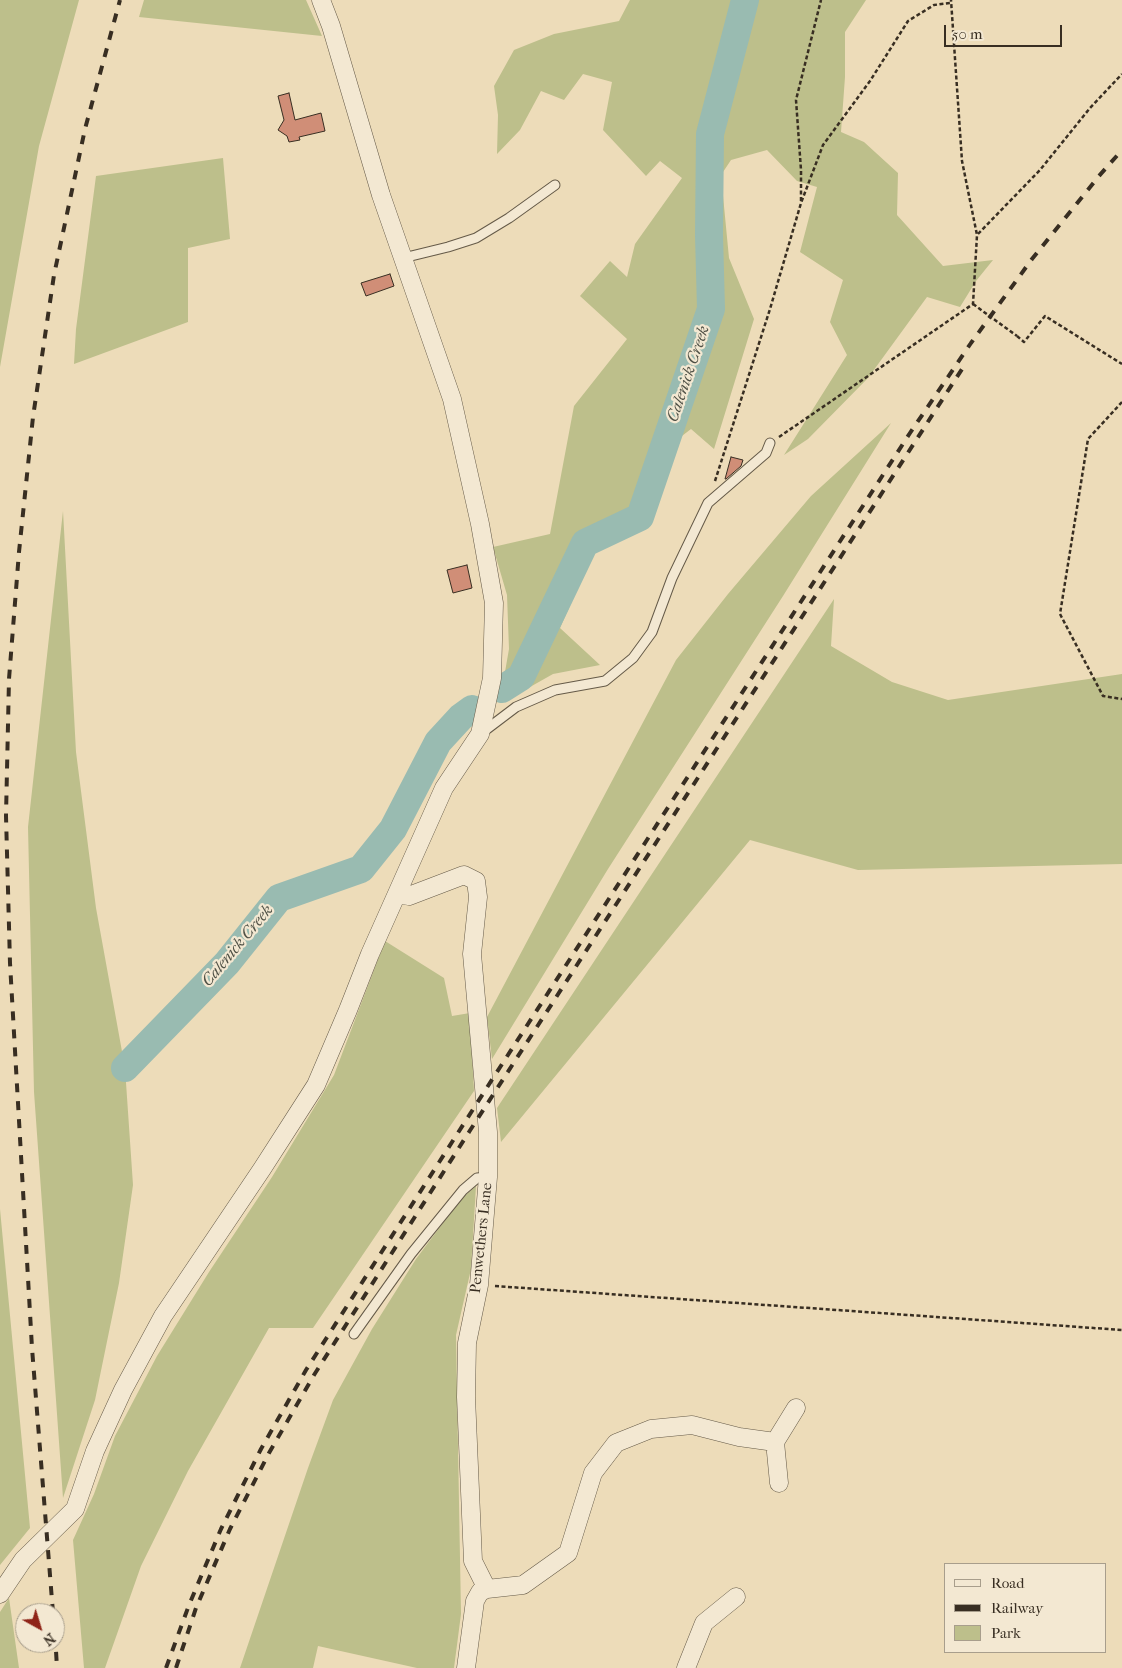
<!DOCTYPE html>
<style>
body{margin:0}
#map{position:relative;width:1122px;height:1668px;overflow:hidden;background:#eddcb9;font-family:"IM FELL French Canon",serif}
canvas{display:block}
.legend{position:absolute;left:944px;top:1563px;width:162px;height:90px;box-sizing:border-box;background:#f3e8d2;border:1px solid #a89e8c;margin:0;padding:6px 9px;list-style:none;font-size:15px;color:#382e22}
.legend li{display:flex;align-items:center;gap:10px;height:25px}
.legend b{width:25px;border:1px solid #a89e8c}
.north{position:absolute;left:15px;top:1603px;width:50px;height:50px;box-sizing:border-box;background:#f3e8d2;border:1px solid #a89e8c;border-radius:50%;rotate:141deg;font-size:14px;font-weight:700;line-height:20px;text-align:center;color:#382e22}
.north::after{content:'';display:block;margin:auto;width:18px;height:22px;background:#8f2418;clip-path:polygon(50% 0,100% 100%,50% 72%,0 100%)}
.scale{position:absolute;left:944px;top:25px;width:118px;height:22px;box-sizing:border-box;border:2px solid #382e22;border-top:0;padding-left:6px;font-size:15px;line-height:18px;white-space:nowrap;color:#382e22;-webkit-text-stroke:4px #f3e8d2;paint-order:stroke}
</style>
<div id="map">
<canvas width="1122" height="1668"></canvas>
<ul class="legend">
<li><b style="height:6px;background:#f3e8d2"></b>Road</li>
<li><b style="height:6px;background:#382e22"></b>Railway</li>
<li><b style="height:14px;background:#bdbf8b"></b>Park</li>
</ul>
<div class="north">N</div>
<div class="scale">50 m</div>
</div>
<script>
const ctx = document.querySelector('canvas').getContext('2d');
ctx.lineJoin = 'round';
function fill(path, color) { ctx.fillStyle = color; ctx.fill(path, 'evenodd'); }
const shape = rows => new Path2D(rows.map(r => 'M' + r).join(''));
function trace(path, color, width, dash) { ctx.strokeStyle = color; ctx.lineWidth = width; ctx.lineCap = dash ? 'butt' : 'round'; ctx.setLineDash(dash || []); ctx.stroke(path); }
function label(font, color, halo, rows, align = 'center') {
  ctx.font = font + ' "IM FELL French Canon",serif'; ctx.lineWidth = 4.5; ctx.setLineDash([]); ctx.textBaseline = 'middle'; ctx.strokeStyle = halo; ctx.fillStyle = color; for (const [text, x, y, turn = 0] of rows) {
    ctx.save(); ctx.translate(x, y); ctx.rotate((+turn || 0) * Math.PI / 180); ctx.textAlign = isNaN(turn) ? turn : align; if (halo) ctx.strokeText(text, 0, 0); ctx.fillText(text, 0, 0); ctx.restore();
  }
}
fill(shape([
 [0,0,79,0,39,146,0,367],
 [144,0,306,0,322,36,139,17],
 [630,0,866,0,845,32,845,77,841,132,864,142,898,173,897,215,943,266,993,260,976,281,960,307,927,297,868,378,808,439,784,455,847,355,830,322,843,280,800,252,817,187,797,181,767,150,731,160,721,175,729,258,754,319,714,449,691,429,678,439,653,513,621,531,593,554,560,628,600,665,553,674,507,700,502,689,509,649,507,595,493,547,550,534,574,406,627,339,580,296,610,261,627,277,635,244,682,178,660,161,646,176,603,130,612,82,583,74,564,100,541,91,520,130,497,154,498,115,494,86,514,50,554,34,619,21],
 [223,158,230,239,188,248,188,322,74,364,76,329,96,176],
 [891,423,783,596,608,869,492,1059,487,1017,676,660,728,594,811,496],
 [63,511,76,752,96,908,125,1068,133,1185,119,1283,95,1400,63,1498,34,1092,28,827],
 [834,599,831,646,892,682,948,700,1122,674,1122,864,858,870,750,840,501,1142,497,1108],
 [385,941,444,978,452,1016,470,1013,474,1091,313,1328,269,1328,188,1471,141,1566,105,1668,84,1668,73,1540,94,1494,115,1436,157,1356,209,1272,272,1177,334,1075],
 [476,1186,471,1269,456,1335,461,1614,454,1668,417,1668,318,1646,313,1668,240,1668,308,1468,333,1400,372,1329,416,1259,461,1199],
 [0,1209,30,1528,0,1565],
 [9,1598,19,1668,0,1668,0,1612]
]), '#bdbf8b');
trace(shape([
 [502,689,521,677,585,543,640,517,711,309,709,235,710,134,745,0],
 [125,1068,227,963,279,898,361,869,393,829,438,742,461,717,472,709]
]), '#99bbb1', 28);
const building = shape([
 [289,93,295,120,321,113,325,131,299,137,300,140,289,142,287,136,278,130,284,120,278,96,289,93],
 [390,274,394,286,366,296,361,283,390,274],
 [731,457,743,460,741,466,726,479,725,479,731,457],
 [467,565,472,588,453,593,447,570,467,565]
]);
fill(building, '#d08e77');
trace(building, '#382e22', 1);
const lane = shape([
 [403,258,448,247,476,238,509,218,555,185],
 [483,732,516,707,555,690,605,681,633,658,652,632,672,578,708,503,766,453,770,443],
 [354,1334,411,1254,463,1190,477,1178,488,1177]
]);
const street = shape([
 [397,894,409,896,464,875,476,881,478,897,472,954,488,1132,488,1177,479,1285,467,1343,466,1397,473,1561,487,1589,480,1592,475,1601,466,1668],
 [779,1483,775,1442,796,1408],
 [487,1589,523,1585,568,1553,593,1473,616,1443,651,1429,692,1425,739,1437,775,1442],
 [0,1594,23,1560,75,1509,95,1451,123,1390,163,1316,262,1169,316,1085,348,1010,370,954,444,788,480,734,492,678,494,603,480,524,452,399,381,195,331,26,321,0],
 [686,1668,704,1623,736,1597]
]);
trace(lane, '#655a48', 11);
trace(street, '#655a48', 19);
trace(shape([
 [801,201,801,170,796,100,821,0],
 [978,234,1040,170,1090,108,1122,74],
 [1017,336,1024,342,1045,316,1122,364],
 [1122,402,1088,439,1060,614,1103,696,1122,699],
 [779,437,973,304,977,235,962,161,951,0],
 [715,481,770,309,801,203,823,145,870,81,908,21,934,5,950,3],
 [495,1286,1122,1330]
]), '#382e22', 2.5, [4, 2.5]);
trace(lane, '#f3e8d2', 9);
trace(street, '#f3e8d2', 18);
trace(shape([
 [53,1613,32,1348,10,963,6,816,9,679,19,552,33,417,54,275,85,129,120,0],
 [55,1634,57,1668],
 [166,1668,189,1605,221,1529,261,1449,306,1370,495,1075,910,433,971,343,1032,259,1099,176,1122,150],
 [176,1668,196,1608,230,1529,269,1453,314,1375,469,1132,964,366]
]), '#382e22', 4, [9, 9]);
trace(shape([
 [973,304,1017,336]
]), '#382e22', 2.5, [4, 2.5]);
label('15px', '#382e22', '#f3e8d2', [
 ["Penwethers Lane",482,1238,-84]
]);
label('italic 16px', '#505146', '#f3e8d2', [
 ["Calenick Creek",689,374,-71],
 ["Calenick Creek",238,946,-50]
]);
</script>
